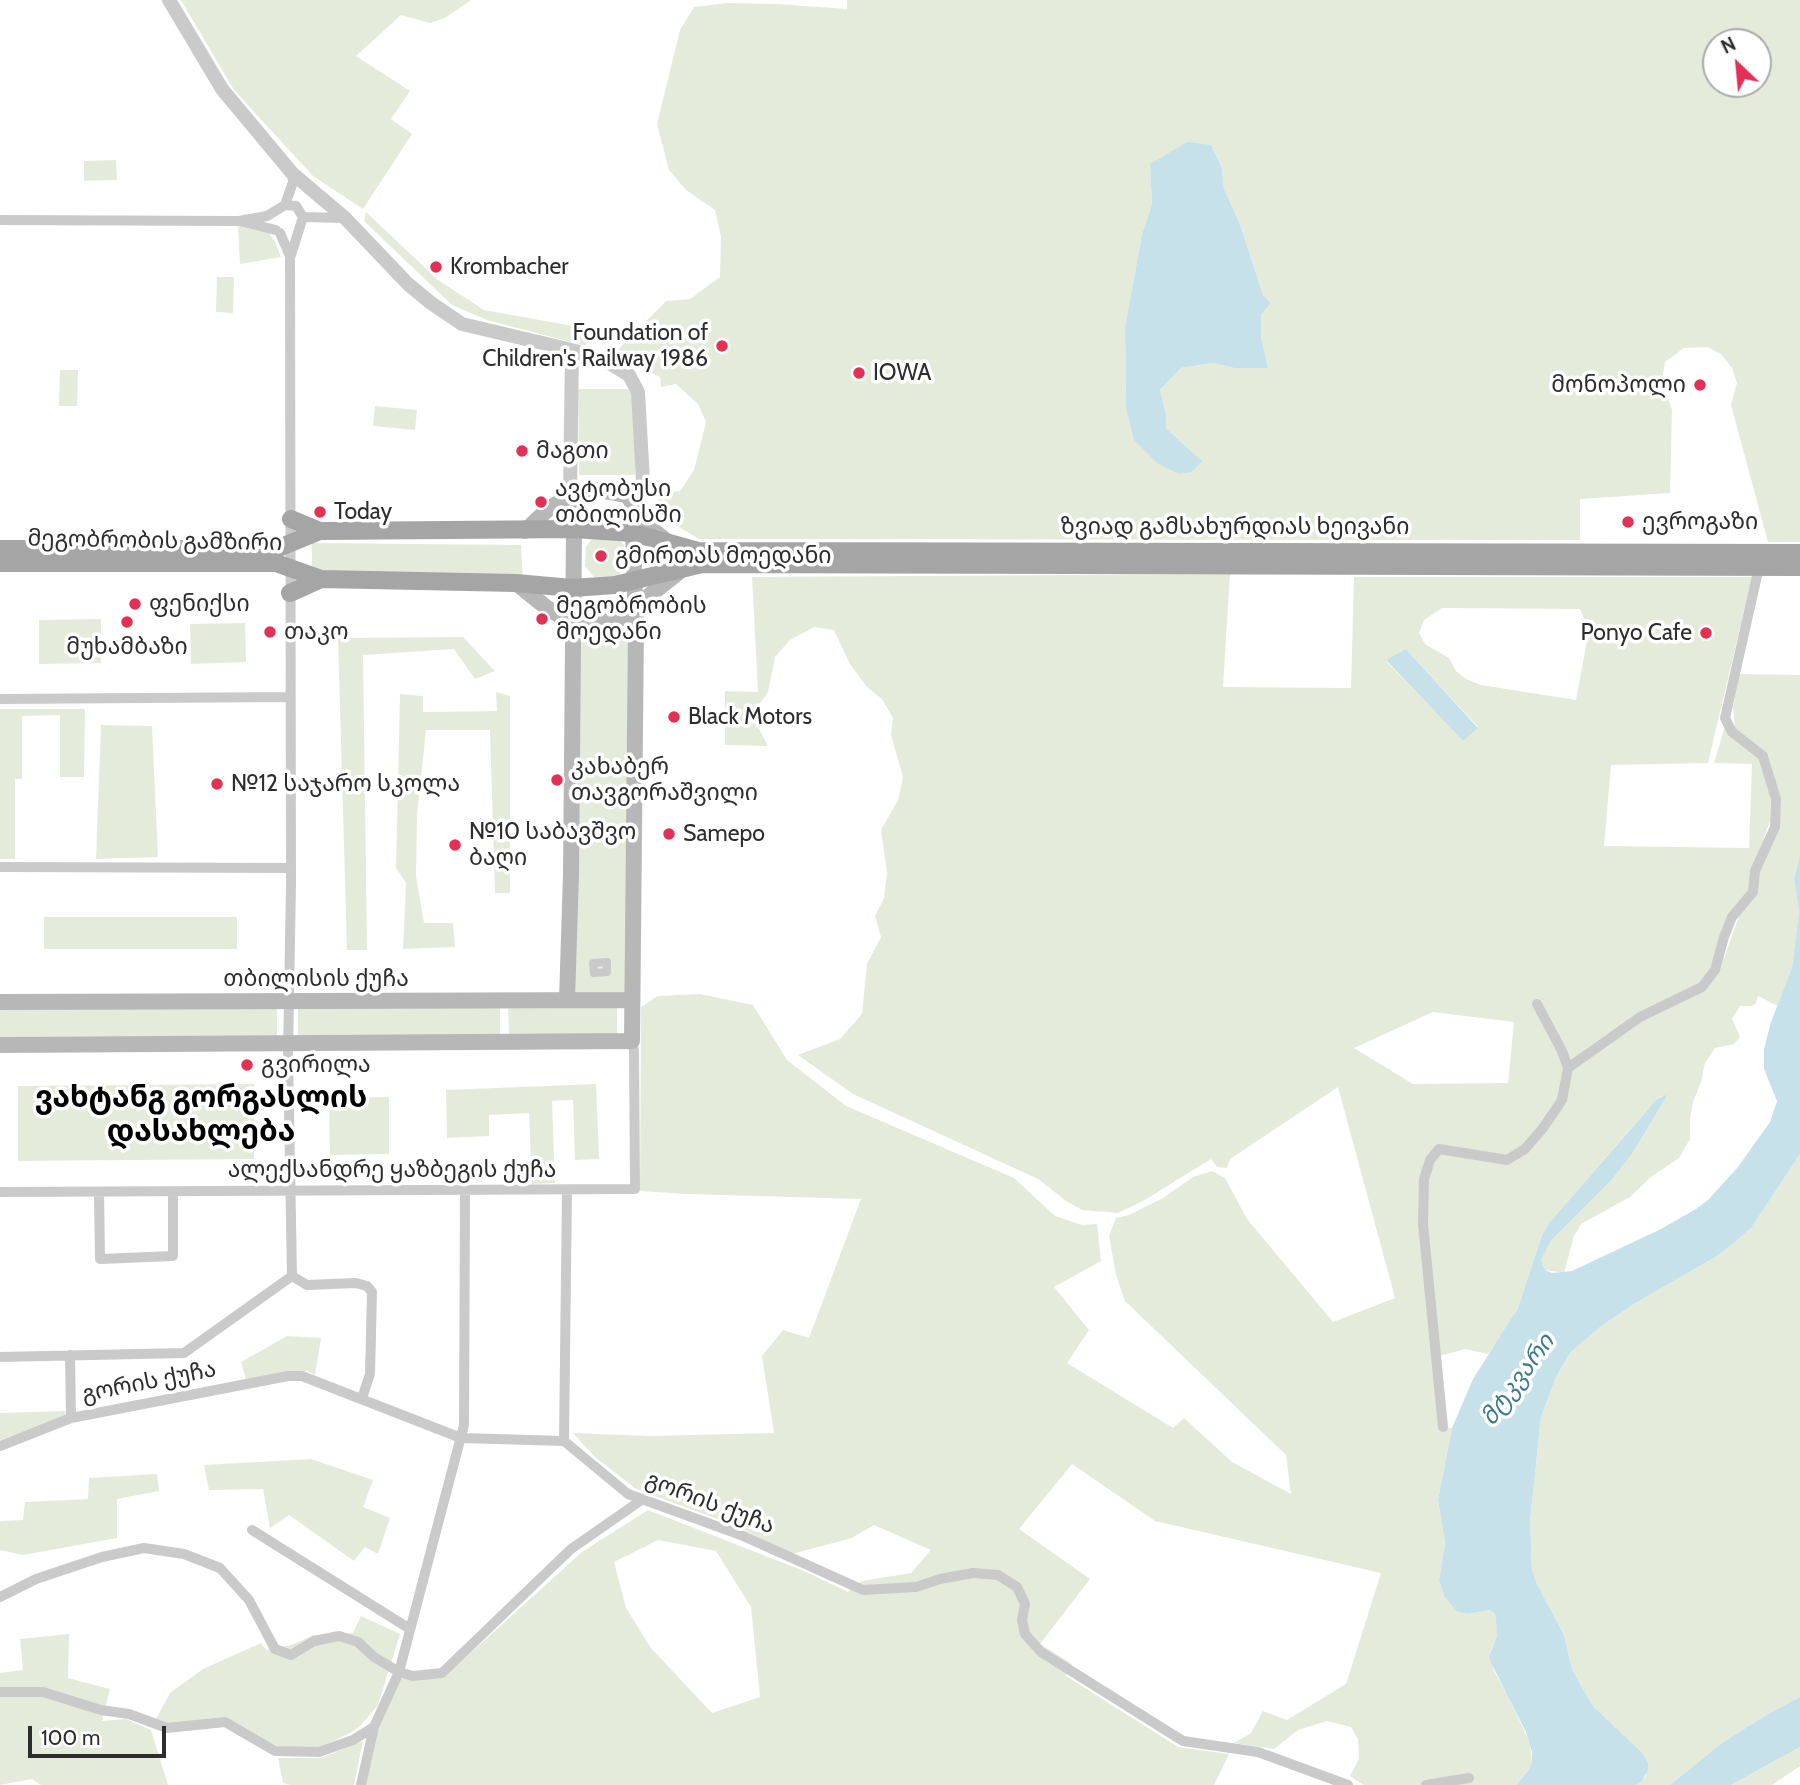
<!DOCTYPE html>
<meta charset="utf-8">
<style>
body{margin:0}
#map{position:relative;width:1800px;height:1785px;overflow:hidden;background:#fff;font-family:Cabin,sans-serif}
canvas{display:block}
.north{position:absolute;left:1702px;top:28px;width:70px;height:70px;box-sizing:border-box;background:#fff;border:2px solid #ababab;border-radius:50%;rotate:334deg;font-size:19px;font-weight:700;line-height:28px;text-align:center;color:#2d2d2d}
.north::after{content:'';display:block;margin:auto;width:24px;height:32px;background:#e23155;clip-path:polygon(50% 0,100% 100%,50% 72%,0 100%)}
.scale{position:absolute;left:28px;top:1726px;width:138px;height:32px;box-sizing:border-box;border:4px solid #2d2d2d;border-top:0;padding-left:9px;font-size:21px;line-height:24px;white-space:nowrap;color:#2d2d2d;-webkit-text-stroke:5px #fff;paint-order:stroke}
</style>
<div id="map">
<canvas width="1800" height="1785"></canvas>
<div class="north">N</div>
<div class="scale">100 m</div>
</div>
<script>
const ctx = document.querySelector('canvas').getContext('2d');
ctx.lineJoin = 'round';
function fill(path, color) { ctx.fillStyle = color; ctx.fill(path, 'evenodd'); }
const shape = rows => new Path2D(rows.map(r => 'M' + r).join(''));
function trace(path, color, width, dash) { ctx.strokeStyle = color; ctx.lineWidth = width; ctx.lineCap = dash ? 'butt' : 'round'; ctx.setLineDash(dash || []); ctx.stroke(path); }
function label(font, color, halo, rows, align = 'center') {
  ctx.font = font + ' Cabin,"Noto Sans Georgian",sans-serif'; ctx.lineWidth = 7; ctx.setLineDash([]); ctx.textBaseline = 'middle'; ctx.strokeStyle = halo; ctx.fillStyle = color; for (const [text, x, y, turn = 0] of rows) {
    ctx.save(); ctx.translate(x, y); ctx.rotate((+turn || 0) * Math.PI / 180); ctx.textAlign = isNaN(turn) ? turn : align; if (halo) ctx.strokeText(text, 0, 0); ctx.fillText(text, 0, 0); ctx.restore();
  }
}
fill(shape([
 [181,0,471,0,445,18,430,23,401,15,356,56,410,91,391,119,412,134,363,209,313,176,234,90],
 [847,0,1800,0,1800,542,1768,542,1731,405,1737,383,1732,368,1721,354,1707,347,1684,348,1665,362,1662,380,1672,410,1670,493,1580,499,1580,540,699,539,674,524,659,507,658,493,680,491,694,470,706,422,698,404,676,384,661,387,660,377,613,355,666,301,690,299,720,277,721,237,715,210,686,190,669,170,657,124,680,30,694,7,727,3,778,4,847,9],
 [1716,42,1758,42,1758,84,1716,84],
 [1150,164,1222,169,1224,189,1240,224,1263,295,1271,303,1261,315,1261,336,1268,368,1234,368,1213,363,1181,368,1160,390,1166,414,1166,428,1202,461,1126,408,1125,327,1142,234,1152,204],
 [116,160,117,180,84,181,84,161],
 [366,212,438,280,484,310,590,329,586,346,487,320,452,305,364,221],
 [238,226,269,233,275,242,281,257,240,264],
 [217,277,234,277,233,313,216,312],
 [60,370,78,370,77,406,59,406],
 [578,389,635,389,635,475,579,475],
 [375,406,417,410,415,430,373,426],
 [593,538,617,538,624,545,625,566,618,576,594,577,585,566,586,546],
 [312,543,521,545,523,581,312,575],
 [1230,574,1223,687,1351,688,1354,577,1752,577,1708,763,1611,765,1604,846,1749,848,1752,764,1714,763,1725,726,1738,743,1761,758,1771,792,1770,821,1753,868,1749,895,1723,926,1712,966,1698,985,1677,996,1679,999,1702,987,1704,989,1719,972,1739,916,1755,894,1761,866,1779,828,1781,800,1768,754,1735,729,1733,708,1739,674,1800,675,1800,855,1794,879,1799,911,1792,968,1778,1006,1758,996,1756,1003,1752,1006,1740,1006,1732,1019,1740,1037,1734,1044,1715,1048,1705,1063,1701,1082,1693,1102,1690,1119,1690,1139,1679,1158,1651,1177,1630,1197,1581,1224,1574,1236,1564,1273,1545,1270,1541,1260,1544,1252,1550,1242,1610,1182,1632,1154,1667,1096,1661,1096,1646,1111,1549,1223,1542,1235,1518,1308,1503,1334,1488,1354,1465,1349,1436,1357,1443,1427,1452,1428,1438,1500,1445,1543,1439,1580,1444,1596,1457,1612,1468,1614,1490,1610,1494,1613,1498,1625,1497,1636,1489,1655,1494,1671,1508,1696,1530,1743,1532,1763,1528,1771,1516,1785,1364,1785,1350,1776,1359,1759,1358,1739,1351,1727,1327,1721,1298,1730,1274,1749,1234,1743,1251,1733,1263,1711,1287,1720,1346,1684,1381,1573,1155,1521,1072,1464,1019,1529,1090,1579,1040,1644,1072,1664,1066,1676,1178,1747,1229,1754,1214,1785,365,1785,376,1736,400,1678,419,1679,445,1676,582,1552,648,1510,804,1571,848,1592,862,1581,911,1573,931,1550,874,1525,852,1538,792,1554,734,1525,636,1489,595,1457,573,1433,649,1436,774,1433,762,1356,783,1330,809,1338,861,1199,686,1194,640,1191,641,1007,658,996,700,994,753,1005,787,1060,846,1106,1014,1178,1055,1216,1082,1225,1097,1224,1101,1261,1054,1287,1089,1330,1067,1363,1173,1428,1184,1418,1232,1462,1291,1494,1286,1455,1125,1301,1116,1275,1109,1236,1116,1218,1129,1215,1163,1198,1193,1177,1212,1171,1225,1178,1247,1219,1333,1322,1395,1298,1338,1087,1230,1159,1227,1168,1217,1167,1211,1159,1143,1201,1118,1213,1082,1210,1066,1201,1038,1179,853,1094,798,1055,840,1039,862,1014,867,964,881,937,875,916,884,898,887,873,881,830,898,800,903,777,891,735,893,718,882,699,867,687,850,664,834,630,814,627,790,640,775,657,768,692,752,715,768,746,725,745,725,691,758,692,752,577],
 [1442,608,1580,609,1589,630,1576,700,1481,685,1466,679,1456,671,1449,658,1425,644,1419,633,1424,620],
 [1406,649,1478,727,1463,740,1386,661],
 [1433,1012,1514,1022,1508,1083,1413,1084,1354,1048],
 [658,1540,716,1551,751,1607,760,1697,712,1713,651,1648,626,1608,614,1562],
 [101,619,101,663,39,664,39,620],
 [245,623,246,662,191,664,190,624],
 [463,637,495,671,475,679,454,649,363,655,367,950,347,950,338,638],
 [574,639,629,639,627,994,574,994],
 [496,692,510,696,510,893,495,893,490,730,426,730,417,815,416,876,424,923,453,923,455,947,403,949,406,883,396,868,400,694,423,696,423,712,497,711],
 [0,709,85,709,84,777,60,777,60,715,22,716,22,779,15,779,15,859,0,859],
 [101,725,152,726,158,857,96,859],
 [44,917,237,917,237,949,44,949],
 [617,1004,617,1036,509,1037,508,1005],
 [500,1006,500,1036,298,1036,298,1007],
 [277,1008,277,1036,0,1037,0,1009],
 [254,1084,254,1159,18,1161,18,1086],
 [596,1084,599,1159,575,1160,573,1100,552,1101,555,1183,532,1184,529,1113,489,1115,489,1136,447,1138,446,1090],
 [389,1097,389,1154,330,1155,329,1098],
 [1800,1154,1800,1697,1768,1714,1723,1742,1670,1785,1636,1785,1646,1776,1631,1743,1594,1707,1581,1686,1572,1669,1564,1635,1537,1584,1532,1569,1530,1521,1541,1417,1556,1377,1570,1353,1600,1327,1634,1304,1717,1256,1735,1242,1751,1228],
 [287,1336,321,1338,315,1375,307,1371,291,1371,246,1380,241,1362],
 [65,1411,66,1417,0,1440,0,1413],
 [311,1459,373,1480,363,1507,390,1518,378,1554,365,1547,354,1561,289,1515,270,1528,263,1489,209,1490,204,1465],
 [157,1474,159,1491,117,1499,117,1538,23,1555,0,1550,0,1521,23,1520,25,1502,88,1499,89,1478],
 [361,1616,400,1634,378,1705,361,1725,350,1733,317,1749,276,1746,225,1717,167,1724,156,1719,170,1693,203,1669,261,1643,266,1650,291,1645,314,1635,353,1633],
 [69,1634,68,1678,110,1689,102,1721,126,1719,151,1730,168,1785,41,1785,32,1779,0,1785,0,1673,23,1670,20,1639],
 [363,1741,354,1785,290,1785,283,1783,278,1758,321,1758],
 [1800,1747,1800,1766,1772,1785,1731,1785]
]), '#e5ebdb');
fill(shape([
 [1187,142,1211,145,1222,169,1224,189,1240,224,1263,295,1271,303,1261,315,1261,336,1268,368,1234,368,1213,363,1181,368,1160,390,1166,414,1166,428,1202,461,1192,472,1179,474,1158,464,1134,440,1126,408,1125,327,1142,234,1152,204,1150,164],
 [1406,649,1478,728,1463,741,1386,660],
 [1800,855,1800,1154,1751,1228,1735,1242,1717,1256,1634,1304,1600,1327,1570,1353,1556,1377,1541,1417,1530,1521,1532,1569,1537,1584,1564,1635,1572,1669,1581,1686,1594,1707,1642,1753,1648,1763,1648,1770,1642,1781,1636,1785,1516,1785,1528,1771,1532,1763,1532,1752,1526,1732,1491,1663,1489,1656,1497,1636,1496,1618,1494,1613,1490,1610,1468,1614,1457,1612,1444,1596,1439,1580,1445,1543,1438,1500,1452,1428,1473,1379,1518,1308,1542,1235,1549,1223,1656,1100,1664,1095,1667,1096,1632,1154,1610,1182,1550,1242,1541,1260,1545,1270,1552,1273,1572,1271,1659,1230,1696,1209,1708,1200,1738,1167,1770,1122,1777,1101,1764,1069,1764,1049,1771,1022,1792,968,1799,911,1794,879],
 [1800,1697,1800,1747,1731,1785,1670,1785,1723,1742,1768,1714]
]), '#c7e1eb');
trace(shape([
 [607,962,607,972,594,973,593,963,607,962]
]), '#cacaca', 8);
trace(shape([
 [285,205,293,182,292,173],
 [303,217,345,218],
 [0,220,239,221,276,230],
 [280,233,290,256],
 [0,699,290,697],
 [0,867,291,868],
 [1568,1068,1640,1017,1702,987,1715,970,1724,937,1732,917,1753,892,1755,871,1775,827,1776,799,1763,756,1732,732,1725,718,1759,567],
 [0,1192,635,1189,634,1051,632,1041],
 [99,1192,100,1259,173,1256,173,1192],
 [292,1276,307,1285,356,1283,367,1286,372,1292,370,1374,362,1398],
 [70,1355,71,1418],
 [0,1357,184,1353,292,1276,288,1055,291,883,290,258,303,217,296,206,285,205,267,216,239,221],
 [1443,1427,1423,1224,1424,1179,1430,1160,1439,1149,1507,1160,1525,1149,1543,1128,1562,1100,1568,1068,1562,1051,1537,1004],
 [564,1441,567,1190],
 [0,1446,71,1418,288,1376,302,1376,461,1438,564,1441,628,1494,741,1535,863,1590,916,1587,940,1579,973,1573,998,1575,1017,1587,1025,1604,1022,1620,1025,1634,1041,1652,1183,1741,1258,1752,1348,1785],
 [252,1530,410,1629],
 [0,1597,36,1579,102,1557,144,1548,184,1554,220,1568,249,1600,275,1649,291,1655,314,1641,339,1636,358,1642,374,1657,399,1672,413,1676,442,1673,571,1549,643,1499],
 [0,1692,43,1692,101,1710,129,1714,167,1728,225,1722,275,1751,319,1752,353,1740,374,1727],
 [361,1785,374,1727,399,1672,464,1425,465,1191],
 [1426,1785,1469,1778]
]), '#cacaca', 10);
trace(shape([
 [169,0,222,89,292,173,345,218,408,284,431,303,462,324,572,350,606,361,629,375,638,392,643,481,635,504],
 [570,495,572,350]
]), '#cacaca', 14);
trace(shape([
 [525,531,546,511,570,495,599,490,627,495,649,527,669,543],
 [516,583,547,608,573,623,617,621,679,572],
 [567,1000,571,874,574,529,570,495],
 [0,1002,632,1000],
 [0,1045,632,1041,636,626,633,533,635,504]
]), '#b7b7b7', 16);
trace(shape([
 [291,519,320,531],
 [0,549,276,549,320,531,574,529,633,533,698,551,1800,553],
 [0,563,276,563,321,579,516,583,572,588,615,585,702,564,1800,567],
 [290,593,321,579]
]), '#a5a5a5', 18);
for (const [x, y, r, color] of [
 [436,267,7,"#e23155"],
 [722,346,7,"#e23155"],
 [859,373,7,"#e23155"],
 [1700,385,7,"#e23155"],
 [522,451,7,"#e23155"],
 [541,502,7,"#e23155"],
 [320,512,7,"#e23155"],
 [1628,522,7,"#e23155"],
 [601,556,7,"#e23155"],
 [135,604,7,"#e23155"],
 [542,619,7,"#e23155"],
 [127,622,7,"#e23155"],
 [270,632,7,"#e23155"],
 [1706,633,7,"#e23155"],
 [674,717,7,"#e23155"],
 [557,780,7,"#e23155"],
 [217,784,7,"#e23155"],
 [669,834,7,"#e23155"],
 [455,845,7,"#e23155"],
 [247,1065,7,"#e23155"]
]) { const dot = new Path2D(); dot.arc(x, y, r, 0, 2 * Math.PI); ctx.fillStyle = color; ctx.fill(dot); trace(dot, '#fff', 2.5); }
label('23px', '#2d2d2d', '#fff', [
 ["Krombacher",450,267],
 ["Foundation of",708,333,"right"],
 ["Children's Railway 1986",708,359,"right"],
 ["IOWA",873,373],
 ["მონოპოლი",1686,385,"right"],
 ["მაგთი",536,451],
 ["ავტობუსი",555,489],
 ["თბილისში",555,515],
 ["Today",334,512],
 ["ევროგაზი",1642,522],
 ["გმირთას მოედანი",615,556],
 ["ფენიქსი",149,604],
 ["მეგობრობის",556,606],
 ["მოედანი",556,632],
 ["თაკო",284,632],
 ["Ponyo Cafe",1692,633,"right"],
 ["მუხამბაზი",127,647,"center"],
 ["Black Motors",688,717],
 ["კახაბერ",571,767],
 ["თავგორაშვილი",571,793],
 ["№12 საჯარო სკოლა",231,784],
 ["№10 საბავშვო",469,832],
 ["ბაღი",469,858],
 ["Samepo",683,834],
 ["გვირილა",261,1065]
], 'left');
label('23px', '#2d2d2d', '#fff', [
 ["ზვიად გამსახურდიას ხეივანი",1235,527],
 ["მეგობრობის გამზირი",155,541,1],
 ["თბილისის ქუჩა",316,979],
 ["ალექსანდრე ყაზბეგის ქუჩა",392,1170],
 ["გორის ქუჩა",149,1382,-11],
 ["გორის ქუჩა",710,1503,21]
]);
label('italic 24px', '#3d798e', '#fff', [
 ["მტკვარი",1518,1380,-54]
]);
label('bold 30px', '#000', '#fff', [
 ["ვახტანგ გორგასლის",201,1098],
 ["დასახლება",201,1132]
]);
</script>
